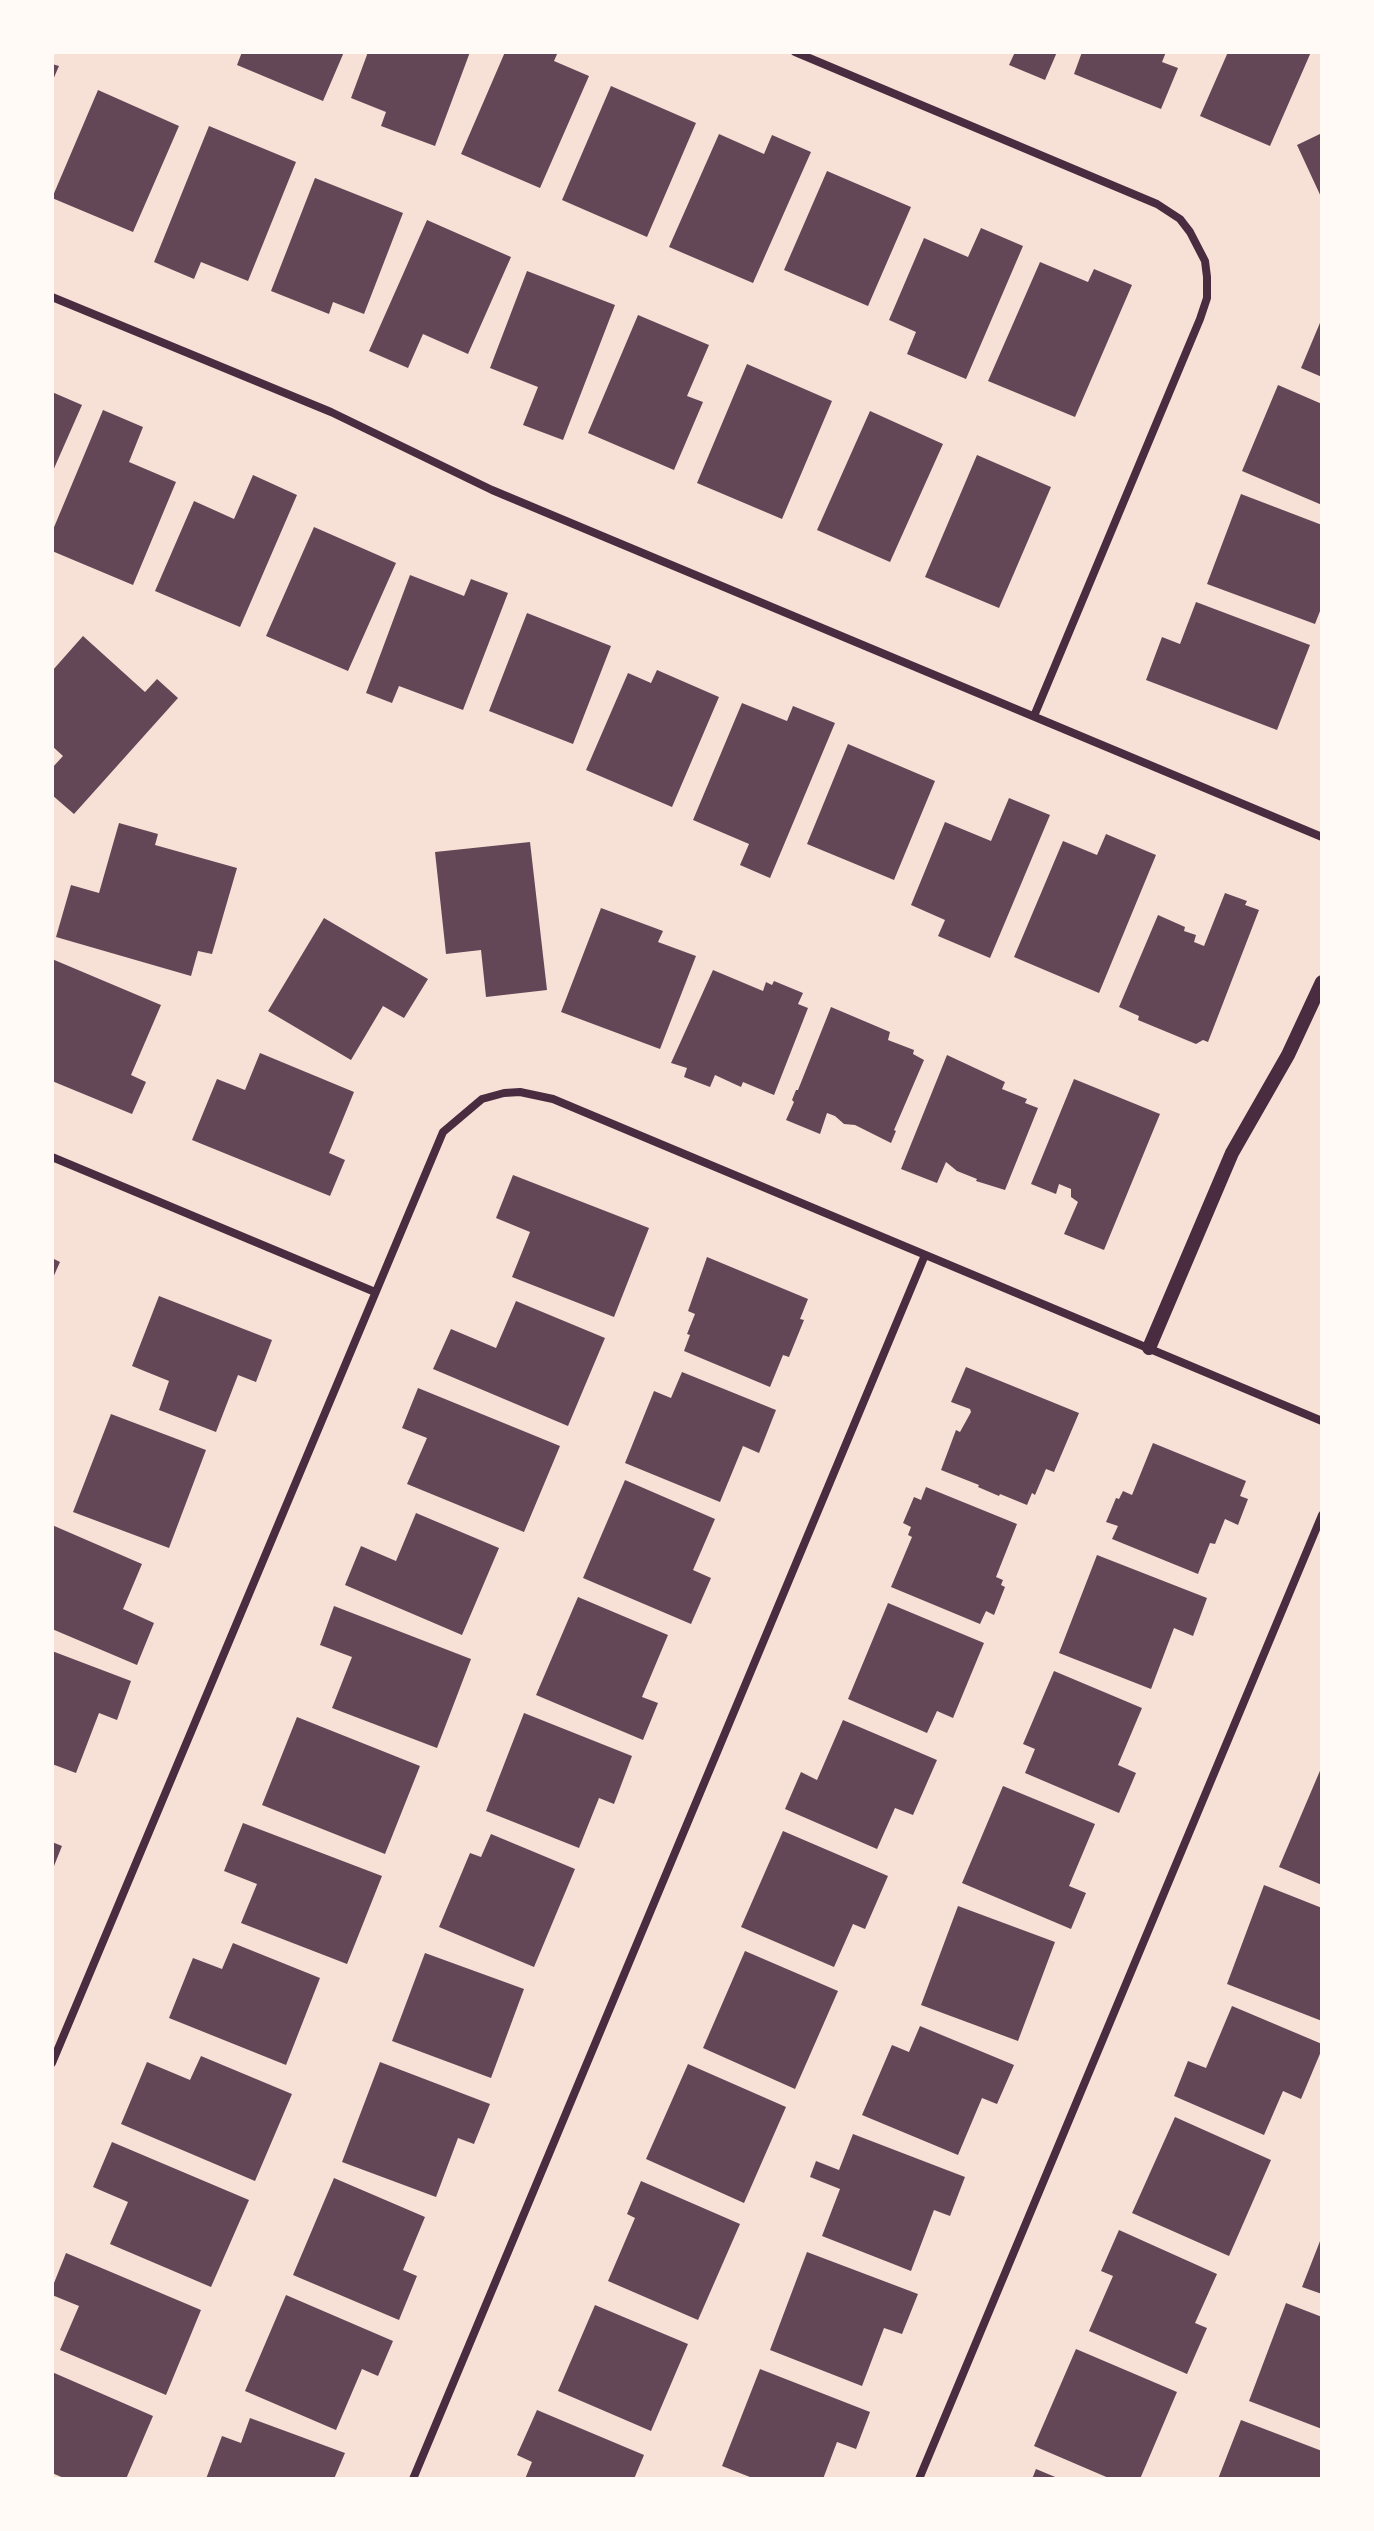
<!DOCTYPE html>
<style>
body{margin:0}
#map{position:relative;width:1374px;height:2531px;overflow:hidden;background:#f7e1d7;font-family:Cabin,sans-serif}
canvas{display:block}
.frame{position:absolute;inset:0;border:54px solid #fffaf5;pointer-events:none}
</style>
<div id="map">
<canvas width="1374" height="2531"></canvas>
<div class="frame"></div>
</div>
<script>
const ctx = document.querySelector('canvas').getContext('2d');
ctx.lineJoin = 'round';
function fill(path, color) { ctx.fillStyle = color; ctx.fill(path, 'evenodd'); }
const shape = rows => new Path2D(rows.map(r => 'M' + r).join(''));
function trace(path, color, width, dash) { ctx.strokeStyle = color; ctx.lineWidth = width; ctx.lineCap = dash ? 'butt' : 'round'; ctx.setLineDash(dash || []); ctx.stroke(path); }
fill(shape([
 [242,52,344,52,323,101,237,65],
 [368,52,470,52,435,146,381,126,386,112,351,98],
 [505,52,558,52,554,61,589,76,540,188,461,154],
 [1015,52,1057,52,1045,80,1009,65],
 [1082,52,1166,52,1162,62,1178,68,1161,109,1074,74],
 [1228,52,1311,52,1270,146,1200,116],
 [52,64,59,66,52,82],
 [611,86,696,123,647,237,562,200],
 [98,90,179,126,133,232,52,198],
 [209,126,296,162,248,281,201,262,194,279,154,262],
 [1322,133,1322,199,1297,145],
 [719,134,764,154,772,135,811,152,753,283,669,247],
 [827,171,911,207,868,306,784,270],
 [315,178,403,213,364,314,333,302,329,314,271,291],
 [427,220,511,257,468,354,423,334,408,368,369,351],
 [981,228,1023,246,966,379,907,354,916,332,889,320,924,238,968,257],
 [1040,262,1088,282,1094,269,1132,285,1075,417,988,381],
 [527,271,615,305,563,440,523,425,538,387,490,368],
 [638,315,709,345,687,396,703,402,674,470,588,433],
 [1322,318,1322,377,1301,368],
 [747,364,832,401,782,519,697,483],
 [1278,385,1322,404,1322,505,1242,471],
 [52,392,82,405,52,473],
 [103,410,143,427,129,462,176,482,133,585,52,551,52,532],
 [870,411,943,444,890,562,817,530],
 [977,455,1051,487,999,608,925,577],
 [253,475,297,495,240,627,155,591,194,501,234,519],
 [1241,494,1322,525,1322,606,1315,624,1207,584],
 [314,527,396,563,348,671,266,636],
 [410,575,464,596,471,579,508,593,463,710,399,686,392,703,366,693],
 [1196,602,1310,645,1277,730,1146,680,1162,637,1180,644],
 [527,613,611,646,573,744,489,711],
 [83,636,145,692,157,679,178,698,74,814,52,795,52,768,63,756,52,746,52,671],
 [657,670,719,697,672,807,586,770,628,673,651,683],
 [742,703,787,721,793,706,835,723,770,878,740,865,749,844,693,820],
 [848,744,935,781,894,880,807,844],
 [1009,798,1050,815,990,958,938,936,945,920,911,905,945,822,991,841],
 [119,823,158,834,155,845,237,868,212,954,198,951,191,976,56,937,71,885,99,893],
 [1106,834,1156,855,1099,993,1014,957,1063,841,1097,855],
 [530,842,547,990,486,997,481,950,446,954,435,852],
 [1225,893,1247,901,1245,905,1259,910,1208,1042,1203,1040,1196,1044,1138,1020,1139,1016,1119,1007,1158,915,1185,927,1184,931,1196,935,1194,942,1204,946],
 [601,908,663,931,658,942,696,956,660,1049,561,1012],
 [324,918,428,979,404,1018,383,1006,351,1060,268,1011],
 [52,959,161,1005,131,1075,146,1082,132,1114,52,1081],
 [713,970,763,991,766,982,772,985,774,981,803,993,798,1004,808,1008,774,1095,743,1082,741,1087,715,1075,710,1087,684,1077,687,1068,671,1063],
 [831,1007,890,1032,888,1040,914,1050,913,1054,924,1060,894,1130,896,1131,891,1143,855,1125,844,1124,835,1116,827,1113,820,1134,786,1120,794,1102,792,1100,796,1090,798,1090],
 [260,1053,354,1092,329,1153,345,1160,330,1196,192,1140,217,1079,245,1090],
 [947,1055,1005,1082,1002,1089,1027,1099,1025,1103,1038,1108,1005,1190,976,1181,977,1179,957,1171,946,1162,937,1183,901,1169],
 [1074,1079,1160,1114,1104,1250,1064,1234,1078,1202,1071,1197,1071,1189,1059,1184,1056,1194,1031,1184],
 [513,1175,649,1228,614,1317,512,1277,530,1232,496,1218],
 [707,1257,808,1299,800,1319,804,1320,789,1357,783,1355,770,1387,684,1351,690,1335,687,1334,695,1314,688,1311],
 [52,1258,60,1262,52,1280],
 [159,1296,272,1340,256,1382,238,1375,216,1432,159,1410,169,1381,132,1366],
 [516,1301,605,1338,568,1426,433,1369,451,1329,496,1348],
 [966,1367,1079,1413,1054,1472,1046,1469,1035,1495,1032,1493,1027,1505,1000,1494,999,1496,978,1487,979,1485,941,1470,956,1430,960,1432,971,1412,970,1409,951,1402],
 [682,1372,776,1410,759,1453,743,1446,720,1502,625,1463,654,1391,671,1398],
 [418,1388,560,1446,524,1532,407,1484,427,1438,402,1428],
 [111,1414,206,1450,169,1548,73,1512],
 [1153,1443,1246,1481,1240,1496,1248,1499,1238,1525,1225,1519,1215,1544,1210,1543,1198,1574,1112,1539,1118,1526,1106,1522,1116,1498,1119,1499,1123,1491,1132,1495],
 [625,1480,715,1519,693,1570,711,1578,691,1624,583,1578],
 [926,1487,1017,1524,996,1577,1003,1580,1001,1585,1005,1587,994,1615,986,1611,980,1624,891,1587,912,1537,908,1535,911,1527,903,1523,914,1497,921,1500],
 [416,1513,499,1548,462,1635,345,1585,361,1546,396,1561],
 [52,1525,142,1564,123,1609,154,1623,137,1665,52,1629],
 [1097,1555,1207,1598,1193,1636,1174,1628,1151,1689,1059,1653],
 [578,1597,668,1635,642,1697,658,1703,643,1740,536,1695],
 [888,1603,984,1643,953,1718,937,1711,927,1733,848,1699],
 [334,1606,471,1659,437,1748,332,1708,352,1657,320,1645],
 [52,1651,131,1681,117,1720,99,1713,76,1773,52,1764],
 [1054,1671,1142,1708,1118,1765,1136,1773,1119,1813,1025,1773,1035,1749,1023,1744],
 [524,1713,632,1756,614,1804,599,1798,579,1848,486,1811],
 [297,1717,420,1766,385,1854,262,1805],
 [843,1720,937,1760,913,1815,895,1808,877,1849,785,1809,801,1772,817,1780],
 [1322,1766,1322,1885,1279,1867],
 [1003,1786,1095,1824,1069,1886,1086,1893,1071,1929,962,1883],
 [243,1823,382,1876,347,1964,241,1923,257,1884,224,1871],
 [783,1831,888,1876,865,1929,853,1924,834,1967,741,1927],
 [491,1834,575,1869,534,1967,439,1927,470,1853,481,1857],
 [52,1842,62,1846,52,1871],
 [1264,1885,1322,1908,1322,2021,1227,1984],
 [958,1906,1055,1942,1018,2041,921,2005],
 [233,1943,320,1978,286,2065,169,2018,193,1958,222,1969],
 [745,1951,838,1991,795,2089,703,2048],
 [425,1953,524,1989,491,2078,392,2041],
 [1232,2006,1322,2044,1322,2049,1301,2099,1283,2091,1264,2135,1174,2096,1188,2061,1206,2068],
 [920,2026,1014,2065,997,2104,982,2098,958,2155,862,2115,892,2045,909,2052],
 [201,2056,292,2094,255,2181,121,2124,147,2062,190,2080],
 [380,2062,490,2104,474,2144,458,2138,436,2197,342,2162],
 [688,2064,786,2107,744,2203,646,2159],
 [1175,2117,1271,2160,1229,2256,1132,2213],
 [853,2134,965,2177,950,2216,934,2210,911,2271,822,2236,840,2189,810,2177,816,2161,839,2170],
 [112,2142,249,2200,211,2287,110,2244,128,2202,93,2187],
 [334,2178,425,2217,403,2270,417,2276,399,2320,293,2275],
 [641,2181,740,2224,698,2320,608,2281,635,2218,627,2214],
 [1119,2230,1217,2274,1195,2323,1207,2328,1187,2374,1089,2331,1113,2276,1101,2271],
 [1322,2236,1322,2294,1302,2287],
 [807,2252,918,2294,902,2334,884,2328,862,2386,770,2350],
 [66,2253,201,2310,166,2395,60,2350,79,2306,52,2295,52,2288],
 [286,2295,393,2341,378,2376,362,2369,336,2430,245,2391],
 [1286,2303,1322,2317,1322,2429,1249,2401],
 [595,2305,688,2344,651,2431,558,2391],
 [1076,2349,1177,2392,1140,2479,1111,2479,1034,2446],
 [760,2369,870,2412,856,2449,837,2442,823,2479,755,2479,722,2466],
 [52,2372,153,2416,126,2479,66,2479,52,2473],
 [537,2410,644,2455,634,2479,525,2479,532,2462,517,2455],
 [250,2418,345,2453,334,2479,206,2479,222,2436,241,2443],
 [1241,2420,1322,2451,1322,2479,1218,2479],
 [1036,2469,1060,2479,1032,2479]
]), '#644757');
trace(shape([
 [795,52,1157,204,1180,219,1190,232,1205,261,1207,277,1207,298,1200,319,1034,716],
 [52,297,331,412,492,490,1322,837],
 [52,1157,375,1292],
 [52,2063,443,1132,482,1099,504,1093,520,1092,553,1099,1322,1421],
 [413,2479,925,1255],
 [919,2479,1322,1515]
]), '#4a2c40', 8);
trace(shape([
 [1149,1348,1232,1153,1288,1055,1322,982]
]), '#4a2c40', 14);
</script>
